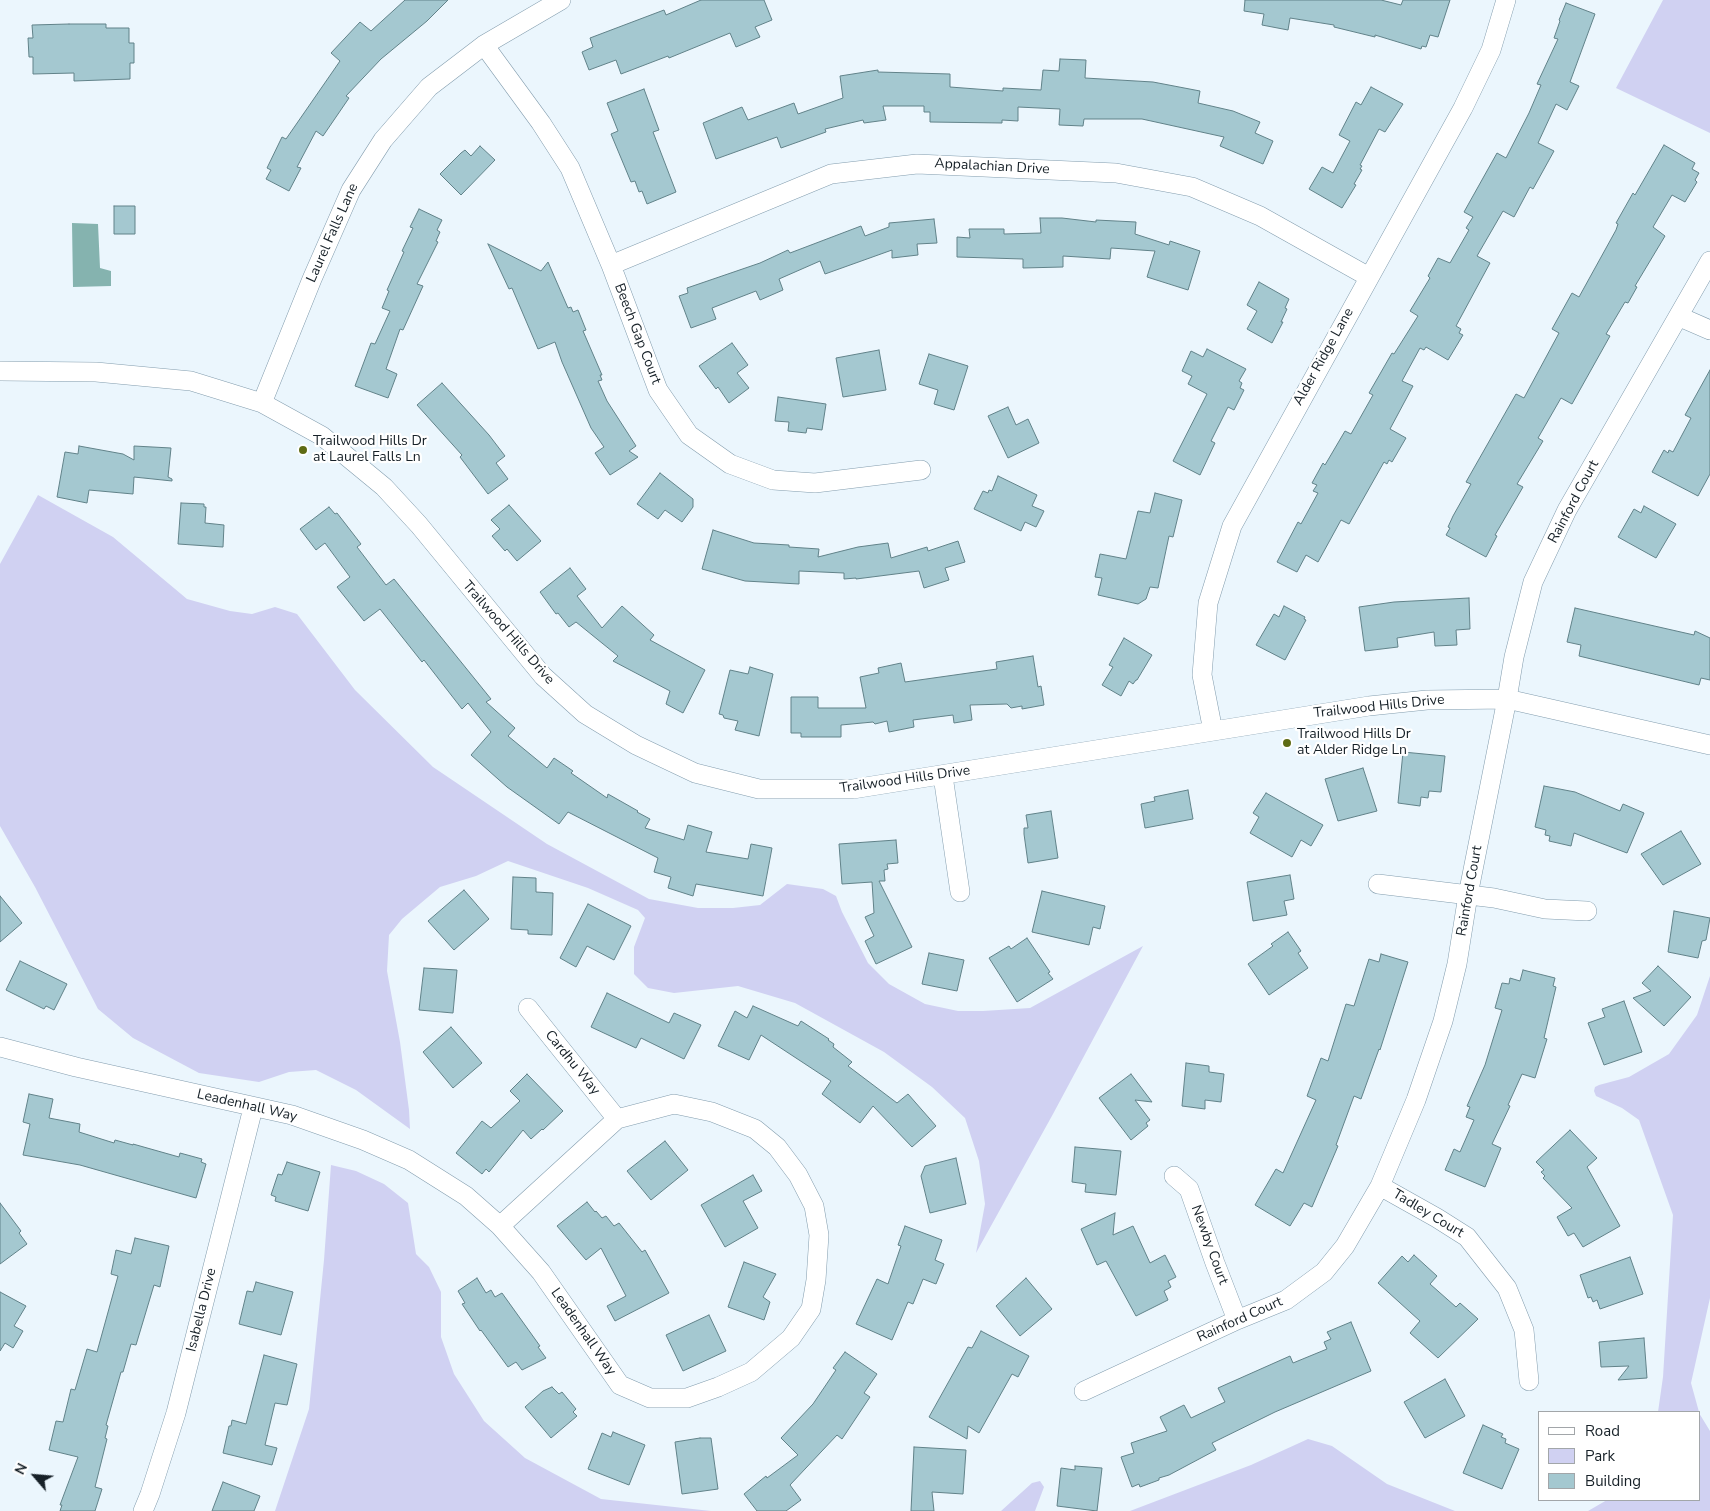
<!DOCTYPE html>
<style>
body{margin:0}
#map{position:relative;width:1710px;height:1511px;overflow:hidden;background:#ebf6fd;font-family:"Nunito Sans",sans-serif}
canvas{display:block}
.legend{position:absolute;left:1538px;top:1411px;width:162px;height:90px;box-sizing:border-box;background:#fff;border:1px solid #a2a6a9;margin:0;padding:6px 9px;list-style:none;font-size:15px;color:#172128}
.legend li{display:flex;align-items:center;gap:10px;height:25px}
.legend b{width:25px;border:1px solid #a2a6a9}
.north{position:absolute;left:10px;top:1451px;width:50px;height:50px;-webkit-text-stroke:4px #fff;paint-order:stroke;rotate:297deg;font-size:14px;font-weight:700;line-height:20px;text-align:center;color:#172128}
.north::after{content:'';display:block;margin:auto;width:18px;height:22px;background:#172128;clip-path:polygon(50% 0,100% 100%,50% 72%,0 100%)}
</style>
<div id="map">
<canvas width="1710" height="1511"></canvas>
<ul class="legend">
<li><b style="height:6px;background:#fff"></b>Road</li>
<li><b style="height:14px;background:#d0d1f2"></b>Park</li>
<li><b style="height:14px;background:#a4c8d0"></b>Building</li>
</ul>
<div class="north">N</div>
</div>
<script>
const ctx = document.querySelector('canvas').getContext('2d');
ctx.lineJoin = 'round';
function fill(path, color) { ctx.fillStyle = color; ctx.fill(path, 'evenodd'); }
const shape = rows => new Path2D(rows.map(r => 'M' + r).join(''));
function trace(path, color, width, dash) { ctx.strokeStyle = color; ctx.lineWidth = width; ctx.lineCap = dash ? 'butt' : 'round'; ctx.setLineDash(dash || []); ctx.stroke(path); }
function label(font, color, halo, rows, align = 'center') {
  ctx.font = font + ' "Nunito Sans",sans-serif'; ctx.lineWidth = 4.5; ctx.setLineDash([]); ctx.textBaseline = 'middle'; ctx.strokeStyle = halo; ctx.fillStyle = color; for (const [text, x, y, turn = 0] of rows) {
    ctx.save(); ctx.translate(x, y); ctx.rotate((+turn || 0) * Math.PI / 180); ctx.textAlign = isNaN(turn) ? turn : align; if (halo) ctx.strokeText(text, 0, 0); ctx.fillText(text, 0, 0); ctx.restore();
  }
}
fill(shape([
 [1663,0,1710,0,1710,133,1616,88],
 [38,495,113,537,187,599,230,611,252,614,275,607,297,614,355,690,433,767,547,844,649,899,698,908,733,908,760,905,787,884,823,889,836,896,842,912,868,963,889,984,925,1004,958,1011,983,1011,1030,1008,1143,946,1053,1114,976,1253,985,1204,979,1161,965,1118,932,1087,884,1052,795,1003,738,986,674,993,648,988,634,974,634,947,645,918,638,910,588,888,508,861,476,876,440,887,402,919,389,935,387,971,400,1042,409,1110,410,1129,356,1090,316,1070,289,1072,259,1082,199,1073,133,1038,98,1009,35,887,0,826,0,564],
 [1710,976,1710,1298,1691,1383,1699,1412,1658,1412,1663,1377,1673,1215,1639,1120,1622,1108,1596,1096,1594,1091,1595,1087,1599,1085,1629,1077,1669,1054,1697,1015],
 [331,1165,356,1171,384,1184,408,1203,416,1254,429,1267,441,1292,441,1337,454,1374,484,1421,525,1458,601,1499,711,1511,275,1511,309,1409,324,1260],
 [1699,1413,1710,1431,1710,1511,1588,1511,1607,1500,1699,1500],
 [1308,1439,1332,1446,1387,1484,1455,1511,1130,1511,1251,1465],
 [1040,1481,1044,1487,1035,1511,1001,1511,1032,1483]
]), '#d0d1f2');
fill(shape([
 [72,223,98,224,100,268,111,271,111,286,73,287]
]), '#85b3af');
const building = shape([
 [405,0,448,0,427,21,381,59,346,96,349,98,323,136,316,131,297,167,301,168,289,191,266,179,271,170,267,168,282,137,286,139,340,61,331,53,360,22,371,31,405,0],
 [701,0,764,0,772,20,755,27,760,37,736,47,730,33,669,58,668,56,621,74,616,60,589,70,582,52,593,47,590,38,664,10,666,15,701,0],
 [1245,0,1381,0,1401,5,1403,0,1450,0,1438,37,1430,35,1426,47,1422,46,1421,49,1375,35,1375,37,1334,27,1334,25,1290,18,1288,30,1262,25,1264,14,1244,11,1245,0],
 [1566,3,1595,14,1570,82,1579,86,1567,110,1556,104,1538,143,1554,151,1533,189,1530,187,1514,217,1503,211,1477,256,1490,263,1456,326,1461,329,1459,333,1463,335,1448,360,1426,347,1424,350,1420,348,1402,381,1413,386,1390,429,1406,438,1392,462,1389,460,1387,464,1384,462,1349,524,1341,520,1318,562,1306,555,1297,572,1277,562,1298,522,1301,524,1318,493,1313,491,1317,485,1312,483,1323,463,1325,465,1345,431,1351,434,1373,395,1369,393,1392,353,1394,354,1418,316,1410,311,1430,278,1428,276,1438,258,1450,263,1469,230,1466,228,1473,217,1464,212,1497,153,1506,158,1529,113,1541,85,1537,84,1558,39,1554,38,1560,21,1559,20,1566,3],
 [69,24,106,24,106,28,129,28,129,43,134,43,134,63,130,63,130,79,74,81,74,73,33,74,33,57,29,57,28,38,33,38,32,25,69,24],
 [1060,59,1086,60,1085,78,1153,82,1200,91,1198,103,1233,111,1260,122,1255,133,1273,141,1263,164,1220,146,1224,137,1142,119,1084,119,1083,126,1059,125,1060,109,1018,107,1018,121,1002,120,1002,123,930,122,930,112,924,112,924,106,883,106,886,120,864,123,863,120,825,129,826,132,781,148,777,137,716,159,703,123,742,107,748,120,794,103,798,114,843,98,840,76,878,70,878,72,950,74,950,87,1003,91,1003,88,1041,90,1043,70,1059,71,1060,59],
 [1371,87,1403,104,1385,132,1379,129,1360,165,1362,166,1360,169,1362,170,1354,184,1356,185,1342,208,1309,189,1322,167,1333,173,1350,141,1339,135,1356,102,1361,105,1371,87],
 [644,89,659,130,653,132,676,192,647,204,642,191,639,192,635,181,631,182,611,134,618,131,607,103,644,89],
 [1664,145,1695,163,1692,169,1699,173,1695,180,1697,182,1685,202,1672,195,1653,227,1665,236,1635,286,1637,287,1628,303,1625,302,1606,334,1610,336,1572,404,1561,398,1538,438,1543,441,1517,484,1523,487,1495,535,1497,536,1486,557,1446,535,1450,528,1448,527,1453,516,1471,484,1466,482,1516,394,1524,398,1559,333,1552,329,1572,293,1579,297,1616,230,1618,224,1616,223,1633,193,1635,195,1664,145],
 [480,146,495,160,461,195,440,174,461,153,465,150,471,156,480,146],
 [114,206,135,206,135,234,114,234,114,206],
 [419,209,442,220,437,230,440,232,436,241,438,242,417,284,423,286,403,330,400,329,386,369,397,374,388,398,355,386,371,343,375,344,390,311,382,308,389,291,387,290,404,252,402,251,413,228,410,227,419,209],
 [1040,218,1062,218,1096,222,1096,220,1136,222,1135,234,1169,245,1170,241,1200,251,1188,290,1147,277,1155,251,1111,248,1110,259,1063,256,1063,267,1023,268,1023,259,957,257,957,237,970,238,969,229,1004,229,1004,234,1041,233,1040,218],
 [934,219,937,243,917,244,918,255,892,258,892,250,825,274,820,261,779,279,783,290,760,300,756,291,712,308,716,319,691,328,679,296,688,293,687,288,760,263,788,250,790,253,861,226,865,236,889,227,889,223,934,219],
 [488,244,541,271,548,262,568,308,571,307,573,312,578,310,586,330,583,331,602,375,600,375,602,380,598,381,607,401,636,446,629,451,638,457,610,475,595,453,604,447,591,428,562,362,555,342,538,349,512,288,509,289,488,244],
 [1259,282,1289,299,1285,308,1287,309,1281,322,1283,322,1272,343,1247,329,1257,311,1247,305,1259,282],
 [732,343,748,365,737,373,749,388,729,403,718,387,716,389,699,366,732,343],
 [1207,349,1246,369,1239,381,1242,383,1240,388,1244,390,1234,410,1228,407,1211,441,1215,443,1200,475,1173,461,1207,394,1188,384,1192,376,1182,371,1191,351,1203,357,1207,349],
 [879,350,886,390,843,397,836,358,879,350],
 [929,354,968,366,954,410,934,404,938,390,919,384,929,354],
 [1710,370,1710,474,1698,496,1652,472,1664,450,1668,453,1669,450,1673,452,1691,418,1685,415,1710,370],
 [442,383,489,435,505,456,496,463,508,479,488,494,460,457,462,455,417,405,442,383],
 [778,397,826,404,822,430,807,428,806,433,788,431,789,422,775,421,778,397],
 [1008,407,1016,425,1028,419,1039,443,1008,458,988,416,1008,407],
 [79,446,123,454,134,460,134,446,171,448,168,477,172,479,172,481,134,477,133,494,89,490,87,503,57,497,65,452,78,454,79,446],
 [660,473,693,499,693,507,682,522,665,510,658,519,637,504,660,473],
 [998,476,1037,495,1032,506,1044,511,1036,527,1025,522,1021,531,974,509,983,491,988,493,989,490,992,491,998,476],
 [1155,493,1182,500,1173,537,1169,536,1158,588,1150,587,1146,599,1138,604,1098,595,1102,578,1095,577,1100,554,1126,559,1138,511,1150,513,1155,493],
 [181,503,204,504,204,507,206,507,205,523,224,525,223,547,178,544,181,503],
 [509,505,541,541,517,561,507,549,505,551,492,536,500,529,491,520,509,505],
 [1644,506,1676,524,1656,558,1618,537,1634,509,1641,513,1644,506],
 [329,507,335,514,337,513,361,544,357,547,386,585,394,579,491,699,486,702,515,728,508,736,547,768,554,758,573,771,571,773,607,798,608,794,638,811,637,812,650,819,645,828,684,840,688,825,712,832,706,852,748,859,751,844,772,848,763,896,696,884,693,896,668,888,671,877,654,872,658,858,568,812,559,824,507,787,471,755,491,732,468,703,462,709,424,660,422,662,380,609,364,621,337,587,350,577,325,543,316,550,300,529,329,507],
 [713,530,754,543,789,545,789,547,819,549,818,557,858,547,888,543,891,558,927,547,928,551,958,541,965,562,945,568,949,580,924,588,919,571,856,579,856,578,844,579,844,573,799,571,799,584,745,581,702,569,713,530],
 [570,568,586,589,577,596,602,628,622,606,654,635,650,640,705,670,683,713,666,704,670,691,613,661,618,656,576,622,569,627,558,613,556,614,540,592,570,568],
 [1469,598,1470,629,1456,630,1457,645,1435,646,1434,632,1397,638,1398,647,1365,651,1359,607,1394,602,1469,598],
 [1284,606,1305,617,1304,619,1306,620,1285,660,1256,645,1274,614,1279,617,1284,606],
 [1575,608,1694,635,1695,631,1710,638,1710,680,1701,678,1699,685,1579,656,1581,645,1567,642,1575,608],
 [1124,638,1152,655,1137,680,1136,680,1133,684,1129,681,1121,696,1102,685,1113,667,1109,665,1124,638],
 [1033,656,1038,687,1041,686,1044,705,1022,709,1022,706,1011,708,1007,704,970,705,972,720,954,723,953,715,913,720,914,727,889,732,887,721,875,724,873,722,841,725,841,737,801,737,801,733,791,733,791,697,818,697,818,708,866,708,860,677,879,673,878,668,901,663,905,682,997,669,996,662,1033,656],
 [750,667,773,674,759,736,735,730,738,721,724,718,723,715,719,714,730,670,748,674,750,667],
 [1403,752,1445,756,1441,792,1429,791,1428,798,1421,797,1420,806,1398,803,1403,752],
 [1363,768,1377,811,1338,821,1325,779,1363,768],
 [1544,786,1575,792,1620,811,1623,804,1644,813,1627,853,1574,833,1571,846,1549,841,1550,836,1545,835,1546,830,1535,827,1544,786],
 [1188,790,1193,819,1145,828,1141,804,1155,801,1154,797,1188,790],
 [1266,793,1323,825,1311,846,1301,840,1292,857,1250,833,1259,817,1253,813,1266,793],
 [1051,811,1058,858,1028,863,1024,834,1024,828,1028,828,1026,815,1051,811],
 [1681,831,1701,864,1663,885,1641,854,1681,831],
 [896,840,898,863,887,864,888,869,884,870,885,881,879,881,912,947,876,964,865,941,874,936,865,917,874,913,872,882,842,884,839,844,896,840],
 [1290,875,1294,899,1284,901,1287,915,1253,921,1247,882,1290,875],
 [513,877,536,878,536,892,553,893,552,935,528,934,528,930,511,929,513,877],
 [464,890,489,919,454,950,428,921,464,890],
 [1042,891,1105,906,1100,929,1093,927,1089,945,1032,932,1042,891],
 [0,896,22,923,0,942,0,896],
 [588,904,631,926,614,960,587,946,576,967,560,958,588,904],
 [1674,911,1710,918,1706,940,1702,941,1698,958,1668,952,1674,911],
 [1288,932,1301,951,1298,953,1308,968,1269,995,1248,964,1273,946,1271,944,1288,932],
 [1027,938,1050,972,1048,973,1053,979,1017,1002,989,958,1009,946,1011,949,1027,938],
 [929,953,964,960,957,991,922,984,929,953],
 [1381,954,1408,962,1380,1050,1379,1049,1361,1099,1354,1096,1336,1145,1338,1146,1312,1207,1304,1203,1290,1226,1255,1205,1276,1169,1283,1173,1316,1100,1307,1096,1321,1058,1328,1061,1346,1004,1354,1006,1369,959,1379,962,1381,954],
 [20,961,67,984,54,1010,46,1006,44,1009,6,990,20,961],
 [1658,966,1691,997,1664,1026,1633,998,1651,991,1642,983,1658,966],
 [424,968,457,970,453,1013,419,1010,424,968],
 [1523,970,1555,978,1553,986,1556,987,1544,1038,1547,1039,1535,1078,1522,1074,1508,1105,1510,1106,1492,1144,1501,1148,1485,1187,1445,1170,1454,1149,1460,1152,1474,1120,1466,1117,1470,1107,1467,1106,1485,1065,1502,1010,1495,1008,1502,983,1509,984,1510,978,1520,981,1523,970],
 [607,993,669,1023,674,1013,701,1025,684,1059,641,1038,636,1048,591,1027,607,993],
 [1624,1001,1642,1052,1604,1065,1588,1023,1605,1017,1602,1009,1624,1001],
 [753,1006,798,1026,801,1021,829,1039,828,1040,834,1044,833,1047,852,1062,848,1066,897,1103,908,1094,936,1126,912,1147,873,1106,860,1123,822,1094,831,1081,761,1035,749,1060,718,1046,735,1011,747,1018,753,1006],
 [451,1027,482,1063,453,1088,423,1052,451,1027],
 [1186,1063,1209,1066,1209,1072,1224,1074,1221,1102,1205,1100,1205,1109,1182,1106,1186,1063],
 [527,1074,563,1111,543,1130,542,1129,531,1139,523,1130,489,1172,486,1169,482,1174,456,1153,482,1121,491,1128,520,1101,510,1091,527,1074],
 [1131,1074,1152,1102,1135,1100,1150,1120,1146,1123,1148,1126,1131,1140,1099,1098,1131,1074],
 [29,1094,53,1099,49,1118,80,1124,79,1132,114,1143,115,1140,133,1145,133,1144,179,1157,180,1153,202,1159,201,1162,206,1164,196,1198,80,1165,23,1155,30,1124,23,1122,29,1094],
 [1570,1130,1597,1158,1587,1167,1620,1226,1583,1247,1574,1233,1568,1236,1557,1217,1572,1208,1543,1178,1545,1176,1541,1172,1544,1170,1536,1162,1570,1130],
 [665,1141,688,1170,651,1200,627,1171,665,1141],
 [1075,1147,1121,1151,1116,1195,1085,1192,1086,1184,1072,1182,1075,1147],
 [956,1158,966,1204,930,1213,921,1176,925,1166,956,1158],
 [287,1162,320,1172,308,1211,275,1201,276,1197,271,1195,278,1174,282,1175,287,1162],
 [753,1175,762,1191,743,1201,758,1228,725,1247,701,1205,753,1175],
 [587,1202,595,1212,596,1211,602,1218,606,1216,614,1226,619,1223,642,1252,645,1250,669,1293,615,1321,607,1306,626,1296,601,1248,586,1260,557,1226,587,1202],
 [0,1203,21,1231,19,1233,27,1244,0,1264,0,1203],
 [1115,1213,1113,1235,1133,1226,1150,1263,1165,1255,1176,1277,1168,1281,1171,1287,1164,1291,1168,1300,1136,1316,1106,1261,1097,1265,1081,1229,1115,1213],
 [905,1226,942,1240,935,1260,944,1264,936,1284,923,1279,913,1304,908,1302,892,1340,856,1324,877,1279,888,1284,901,1246,898,1245,905,1226],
 [135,1238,169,1246,160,1287,154,1285,136,1345,131,1344,123,1372,121,1372,106,1425,108,1426,105,1438,107,1439,95,1487,102,1489,95,1511,60,1511,62,1505,60,1505,78,1457,49,1450,56,1421,63,1422,71,1389,75,1390,87,1349,97,1352,118,1276,111,1274,116,1250,131,1254,135,1238],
 [1414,1255,1437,1276,1430,1284,1456,1307,1460,1303,1478,1319,1438,1358,1410,1333,1420,1321,1378,1283,1402,1256,1408,1262,1414,1255],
 [1630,1257,1643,1294,1600,1309,1597,1300,1593,1302,1591,1297,1588,1298,1580,1275,1630,1257],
 [744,1262,776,1274,763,1297,770,1302,764,1320,728,1307,744,1262],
 [477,1278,486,1293,491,1290,495,1297,502,1293,540,1346,538,1347,546,1358,522,1370,516,1362,508,1367,481,1330,480,1331,462,1304,465,1303,458,1291,477,1278],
 [1026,1278,1052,1309,1020,1336,996,1306,1026,1278],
 [256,1282,293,1292,281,1335,239,1324,247,1291,253,1292,256,1282],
 [0,1292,26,1306,14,1326,23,1331,13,1348,5,1343,0,1351,0,1292],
 [709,1315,726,1351,683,1371,666,1335,709,1315],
 [1351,1322,1371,1371,1275,1412,1212,1443,1216,1450,1169,1475,1159,1478,1159,1480,1140,1487,1139,1484,1132,1487,1121,1457,1134,1453,1131,1443,1167,1431,1160,1417,1184,1405,1191,1418,1225,1402,1218,1388,1290,1356,1293,1363,1327,1349,1324,1342,1331,1339,1327,1332,1351,1322],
 [981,1331,1029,1356,1018,1377,1012,1374,979,1433,968,1426,967,1439,929,1417,968,1347,972,1348,981,1331],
 [1644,1338,1647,1378,1618,1380,1629,1366,1601,1367,1599,1342,1644,1338],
 [845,1352,877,1374,864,1393,870,1397,842,1439,837,1435,790,1485,801,1500,786,1511,757,1511,744,1494,766,1476,767,1478,798,1455,781,1438,813,1404,836,1370,833,1368,845,1352],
 [264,1355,297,1364,287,1405,275,1403,265,1445,277,1448,272,1465,223,1453,229,1426,231,1426,232,1420,246,1424,264,1355],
 [1445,1379,1465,1416,1425,1438,1404,1402,1445,1379],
 [552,1387,559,1394,562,1392,576,1409,573,1412,577,1416,551,1438,525,1407,543,1391,552,1387],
 [1483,1425,1503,1434,1501,1437,1506,1439,1505,1443,1519,1449,1502,1489,1463,1473,1483,1425],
 [613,1432,645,1445,629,1485,588,1469,602,1433,611,1437,613,1432],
 [700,1438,711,1438,718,1489,682,1494,675,1442,700,1438],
 [914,1447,966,1450,963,1494,932,1492,934,1511,911,1511,914,1447],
 [1075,1466,1102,1468,1097,1511,1057,1506,1061,1468,1075,1470,1075,1466],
 [223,1482,260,1496,254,1511,212,1511,223,1482]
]);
fill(building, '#a4c8d0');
trace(building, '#618289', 1);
const minor = shape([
 [484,45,541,123,570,168,611,265,658,390,689,435,730,464,773,480,815,483,921,470],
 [611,265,831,174,917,164,1116,173,1192,187,1260,216,1369,277],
 [1680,317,1710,330],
 [0,371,96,372,191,381,262,403,322,436,384,487,419,525,543,676,585,714,636,745,695,773,759,789,853,789,1369,706,1427,700,1507,699,1710,745],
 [262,403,312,279,351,190,383,140,429,87,484,45,561,0],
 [1213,731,1202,675,1208,603,1232,526,1463,108,1491,50,1506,0],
 [943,776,960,892],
 [1378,884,1494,898,1545,909,1587,911],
 [528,1008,617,1119],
 [0,1047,76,1067,292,1115,363,1140,409,1160,466,1196,500,1226,541,1272,620,1385,650,1398,687,1398,718,1387,751,1372,791,1338,811,1309,816,1280,819,1235,814,1206,798,1175,777,1147,755,1129,712,1112,674,1104,617,1119,500,1226],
 [1174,1176,1189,1189,1215,1263,1237,1320],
 [1380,1186,1437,1218,1467,1237,1507,1288,1524,1330,1529,1381],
 [1084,1391,1237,1320,1286,1300,1324,1272,1345,1246,1380,1186,1416,1100,1443,1021,1457,964,1468,895,1507,699,1514,657,1533,582,1567,510,1710,261],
 [143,1511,150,1494,176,1413,253,1108]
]);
trace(minor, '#839dae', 20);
trace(minor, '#fff', 19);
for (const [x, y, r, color] of [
 [303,450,5,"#5e6b14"],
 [1287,743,5,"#5e6b14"]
]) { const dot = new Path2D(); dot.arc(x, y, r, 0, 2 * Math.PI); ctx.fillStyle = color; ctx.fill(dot); trace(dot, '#fff', 2); }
label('14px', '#172128', '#fff', [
 ["Appalachian Drive",992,167,3],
 ["Laurel Falls Lane",333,233,-66],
 ["Beech Gap Court",637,334,69],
 ["Alder Ridge Lane",1324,357,-61],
 ["Rainford Court",1574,502,-62],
 ["Trailwood Hills Drive",508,633,49],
 ["Trailwood Hills Drive",1379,707,-6],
 ["Trailwood Hills Drive",905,780,-8],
 ["Rainford Court",1470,891,-80],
 ["Cardhu Way",572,1063,51],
 ["Leadenhall Way",247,1106,13],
 ["Tadley Court",1428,1214,31],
 ["Newby Court",1209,1245,70],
 ["Isabella Drive",202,1310,-76],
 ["Rainford Court",1240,1320,-24],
 ["Leadenhall Way",583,1332,55]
]);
label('14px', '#172128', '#fff', [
 ["Trailwood Hills Dr",313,442],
 ["at Laurel Falls Ln",313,458],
 ["Trailwood Hills Dr",1297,735],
 ["at Alder Ridge Ln",1297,751]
], 'left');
</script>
